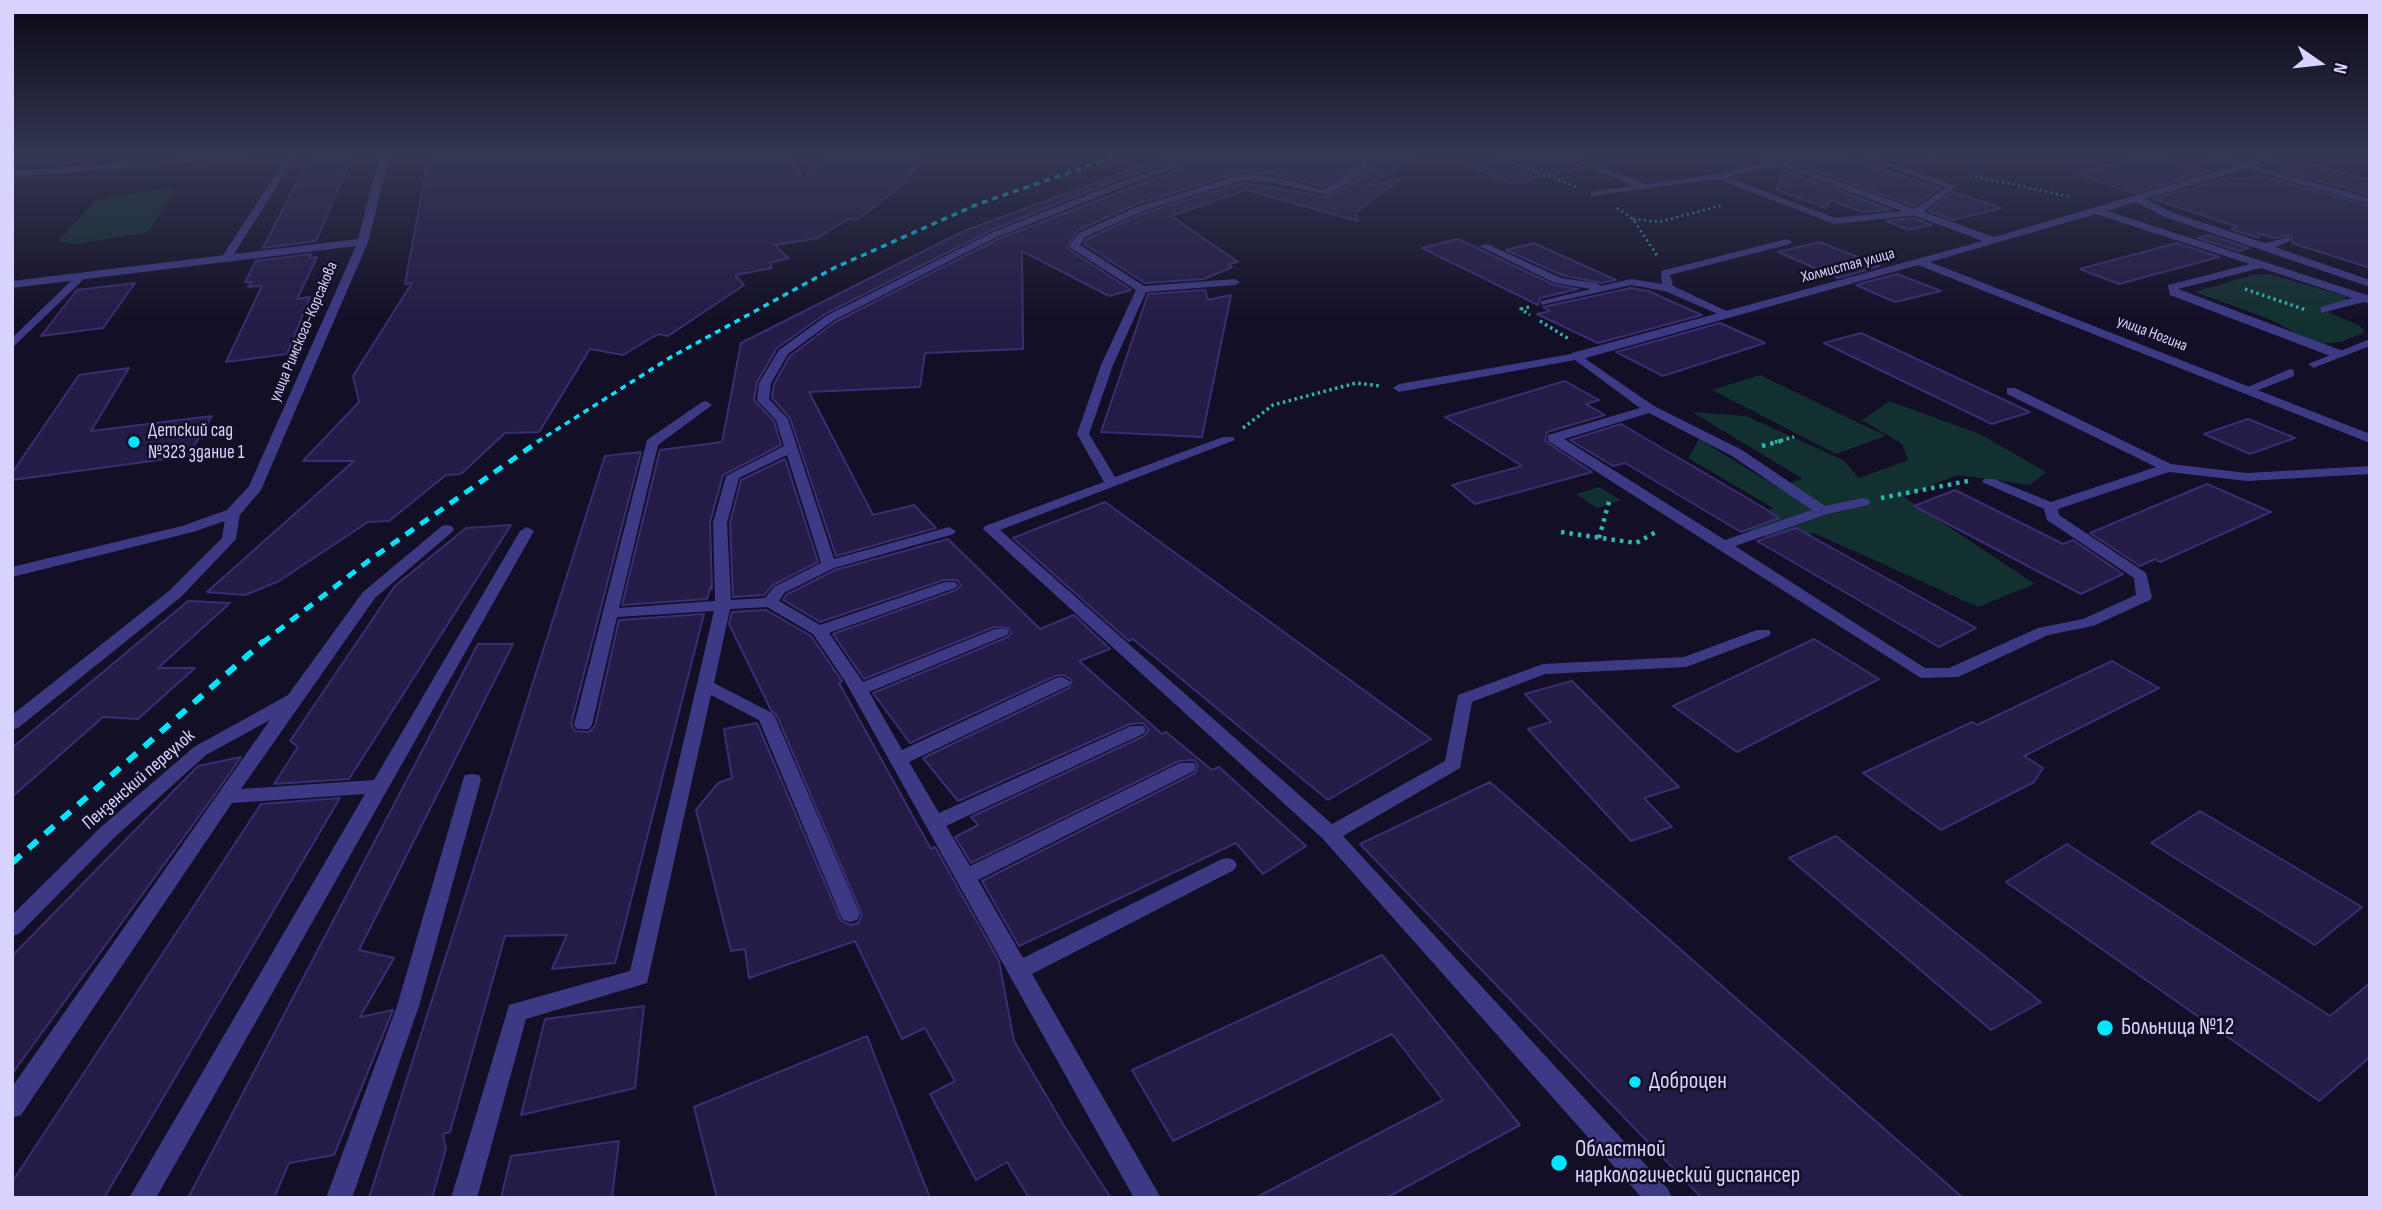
<!DOCTYPE html>
<meta charset="utf-8">
<style>
body{margin:0}
#map{position:relative;width:2382px;height:1210px;overflow:hidden;background:#130f26;font-family:"Sofia Sans Condensed",sans-serif}
canvas{display:block}
.frame{position:absolute;inset:0;border:14px solid #d9d4ff;pointer-events:none}
.north{position:absolute;left:2284px;top:28px;width:70px;height:70px;-webkit-text-stroke:5px #130f26;paint-order:stroke;rotate:104deg;font-size:19px;font-weight:700;line-height:28px;text-align:center;color:#d9d4ff}
.north::after{content:'';display:block;margin:auto;width:24px;height:32px;background:#d9d4ff;clip-path:polygon(50% 0,100% 100%,50% 72%,0 100%)}
</style>
<div id="map">
<canvas width="2382" height="1210"></canvas>
<div class="frame"></div>
<div class="north">N</div>
</div>
<script>
const ctx = document.querySelector('canvas').getContext('2d');
ctx.lineJoin = 'round';
function fill(path, color) { ctx.fillStyle = color; ctx.fill(path, 'evenodd'); }
const shape = rows => new Path2D(rows.map(r => 'M' + r).join(''));
function trace(path, color, width, dash) { ctx.strokeStyle = color; ctx.lineWidth = width; ctx.lineCap = dash ? 'butt' : 'round'; ctx.setLineDash(dash || []); ctx.stroke(path); }
function label(font, color, halo, rows, align = 'center') {
  ctx.font = font + ' "Sofia Sans Condensed",sans-serif'; ctx.lineWidth = 5; ctx.setLineDash([]); ctx.textBaseline = 'middle'; ctx.strokeStyle = halo; ctx.fillStyle = color; for (const [text, x, y, turn = 0] of rows) {
    ctx.save(); ctx.translate(x, y); ctx.rotate((+turn || 0) * Math.PI / 180); ctx.textAlign = isNaN(turn) ? turn : align; if (halo) ctx.strokeText(text, 0, 0); ctx.fillText(text, 0, 0); ctx.restore();
  }
}
fill(shape([
 [162,189,175,189,151,229,144,233,75,244,58,241,96,200],
 [2269,274,2345,296,2346,300,2326,311,2360,326,2365,332,2341,342,2318,344,2269,319,2195,292,2252,275],
 [1760,375,1886,436,1836,454,1712,390],
 [1889,401,1980,434,2046,472,2030,485,1957,475,1904,497,2035,584,1978,607,1814,533,1774,541,1735,526,1773,508,1688,458,1699,439,1777,487,1803,479,1692,412,1746,416,1843,460,1859,478,1908,460,1902,444,1862,420],
 [1599,487,1621,500,1597,508,1576,494]
]), '#12302f');
const building = shape([
 [353,154,316,241,263,248,310,156,353,154],
 [429,154,588,154,596,157,642,154,644,158,686,154,786,154,804,178,829,154,925,154,905,183,857,220,848,219,818,238,775,245,788,258,770,263,772,268,735,275,744,285,668,336,658,334,623,355,590,349,539,432,505,433,461,474,446,475,389,521,368,522,279,581,245,595,207,592,354,461,303,461,359,402,353,376,412,283,405,284,429,154],
 [1173,154,1198,154,1118,179,990,231,825,314,777,348,757,382,754,400,774,421,781,445,723,475,710,522,712,589,711,586,707,599,622,605,660,450,722,442,741,343,964,231,1173,154],
 [1219,154,1363,154,1356,166,1324,187,1275,174,1241,172,1136,204,1077,231,1067,248,1131,290,1109,296,1022,251,1023,349,925,353,920,387,809,392,873,515,914,505,936,528,836,556,790,418,772,398,774,384,790,356,835,322,998,239,1219,154],
 [1377,154,1421,154,1364,187,1399,180,1355,213,1358,221,1246,190,1171,216,1238,262,1228,264,1232,267,1204,279,1145,283,1084,244,1087,239,1144,213,1243,183,1329,197,1366,174,1377,154],
 [1527,154,1555,154,1583,168,1512,184,1468,166,1527,154],
 [1798,154,1834,154,1940,188,1915,206,1785,160,1798,154],
 [2150,155,2209,171,2134,193,2075,174,2150,155],
 [2306,163,2370,180,2370,195,2278,170,2306,163],
 [1781,169,1891,210,1863,212,1830,200,1826,208,1777,190,1781,169],
 [2258,175,2370,206,2370,268,2292,243,2292,235,2273,238,2258,233,2259,238,2231,229,2238,227,2153,199,2230,177,2244,179,2258,175],
 [1953,192,2002,208,1953,220,1929,211,1953,192],
 [1914,218,1931,225,1909,230,1886,221,1914,218],
 [2209,235,2249,248,2239,251,2198,238,2209,235],
 [1458,239,1554,285,1578,289,1540,298,1538,305,1422,248,1458,239],
 [1820,242,1880,266,1838,278,1778,252,1820,242],
 [1534,243,1616,280,1601,283,1562,275,1506,250,1534,243],
 [2177,243,2219,257,2119,284,2080,269,2177,243],
 [311,254,309,258,317,257,297,299,310,297,287,354,226,362,262,286,248,287,252,282,245,282,256,261,311,254],
 [1897,274,1941,291,1895,302,1856,285,1897,274],
 [135,283,103,328,41,336,77,290,135,283],
 [1631,288,1648,291,1702,315,1598,343,1537,314,1550,311,1543,307,1631,288],
 [1205,290,1208,300,1231,295,1202,437,1101,432,1148,294,1205,290],
 [1720,323,1765,343,1663,376,1616,352,1720,323],
 [1861,333,2030,412,1992,424,1824,343,1861,333],
 [129,368,91,431,212,416,188,456,12,480,12,473,79,375,129,368],
 [1565,381,1599,400,1586,404,1605,415,1547,432,1545,441,1592,472,1475,504,1452,485,1522,466,1445,417,1565,381],
 [2248,419,2295,438,2250,454,2204,434,2248,419],
 [1621,424,1764,508,1779,518,1741,532,1625,463,1613,466,1570,440,1621,424],
 [641,452,571,724,575,731,589,732,595,726,619,620,704,614,615,963,552,969,567,935,505,936,450,1132,443,1134,446,1149,432,1198,369,1198,605,456,641,452],
 [785,459,818,562,773,585,764,595,733,597,730,523,741,480,785,459],
 [2207,484,2271,512,2160,562,2155,559,2140,566,2090,533,2207,484],
 [1955,490,2063,544,2073,540,2123,574,2081,594,1914,506,1955,490],
 [1105,502,1431,739,1328,800,1133,639,1129,641,1013,538,1105,502],
 [511,525,349,779,274,784,298,747,290,741,395,586,466,528,511,525],
 [1796,528,1976,628,1939,647,1757,541,1796,528],
 [948,539,1040,629,1074,615,1110,649,1079,661,1162,734,1166,732,1212,770,1219,767,1306,846,1263,874,1236,843,1019,946,982,881,1195,773,1198,766,1194,760,1179,761,971,863,955,837,978,825,971,817,1144,736,1149,730,1143,723,1130,724,958,801,923,758,1069,688,1072,680,1063,675,1055,676,910,743,873,693,1008,637,1011,633,1009,628,994,627,864,679,833,634,956,590,961,585,957,580,944,580,820,622,783,600,786,595,835,570,948,539],
 [188,601,230,603,158,668,195,668,138,719,103,717,12,797,12,748,188,601],
 [766,610,811,636,842,681,839,683,931,849,935,847,999,961,1014,1041,1066,1129,1111,1198,1029,1198,1007,1162,976,1180,930,1094,955,1081,925,1028,902,1039,855,941,749,978,745,949,731,951,696,810,718,783,732,778,724,729,757,723,841,921,851,925,858,923,862,915,777,716,771,710,729,624,732,612,766,610],
 [1814,639,1879,679,1737,752,1673,706,1814,639],
 [478,644,513,644,359,950,394,958,360,1017,393,1010,334,1155,289,1163,274,1198,188,1198,478,644],
 [2112,661,2159,688,2024,756,2043,768,2034,782,1941,830,1863,773,1972,722,1977,725,2112,661],
 [1572,681,1679,787,1644,798,1672,827,1631,841,1528,729,1551,722,1525,694,1572,681],
 [241,757,216,793,12,1074,12,956,198,766,241,757],
 [1490,782,1963,1198,1702,1198,1360,844,1490,782],
 [340,798,104,1198,12,1198,12,1182,261,804,340,798],
 [2200,811,2362,907,2315,945,2151,843,2200,811],
 [1836,836,2041,1002,1991,1030,1789,858,1836,836],
 [2067,844,2330,1016,2370,983,2370,1057,2319,1101,2006,882,2067,844],
 [1382,955,1520,1125,1386,1198,1255,1198,1443,1100,1392,1034,1173,1141,1132,1070,1382,955],
 [644,1006,635,1088,521,1115,545,1019,644,1006],
 [867,1036,930,1198,717,1198,694,1107,867,1036],
 [619,1141,612,1198,501,1198,511,1156,619,1141]
]);
fill(building, '#241b47');
trace(building, '#3b2d73', 2);
trace(shape([
 [1501,154,1500,157,1579,188],
 [1928,158,1947,154],
 [1970,175,2071,197],
 [1617,208,1633,219,1658,257],
 [1633,219,1659,222,1723,205]
]), '#2fb8b0', 2.5, [2, 3.5]);
trace(shape([
 [2245,289,2306,310],
 [1529,307,1521,309,1530,315],
 [1540,321,1569,339],
 [1243,428,1273,405,1356,383,1380,386],
 [1775,442,1794,437]
]), '#2fb8b0', 3.5, [2.5, 3.5]);
trace(shape([
 [1762,446,1781,441],
 [1881,498,1968,481],
 [1561,532,1636,543,1658,531],
 [1599,538,1610,498]
]), '#2fb8b0', 4.5, [3.5, 5]);
fill(shape([
 [241,154,273,154,269,156,12,177,12,171,241,154],
 [289,154,297,154,229,262,221,262,220,260,289,154],
 [1205,154,1216,154,1125,186,997,237,834,320,788,354,771,383,769,399,788,419,834,559,949,527,956,531,954,534,834,568,784,593,779,601,820,625,945,582,955,582,958,585,955,588,829,633,863,682,995,629,1007,629,1009,632,1007,635,869,692,902,750,1056,678,1062,677,1071,682,1068,686,909,762,939,813,1131,726,1143,726,1146,730,1143,734,946,826,970,866,1180,763,1194,763,1196,767,1194,771,978,880,1023,958,1220,860,1227,858,1234,860,1237,865,1234,870,1032,974,1161,1198,1134,1198,845,681,813,634,767,607,730,609,714,683,772,713,775,717,860,914,857,920,850,922,843,920,840,914,759,720,711,695,647,983,526,1019,477,1198,451,1198,509,1005,630,971,714,611,617,617,592,725,589,729,577,729,574,725,647,440,702,402,706,401,712,405,658,445,619,608,715,601,713,523,726,476,784,446,776,420,757,400,759,383,779,350,826,316,991,233,1119,182,1205,154],
 [787,455,821,563,774,587,765,598,731,600,727,523,739,478,787,455],
 [1366,154,1374,154,1365,172,1328,195,1274,183,1243,180,1143,211,1085,237,1080,245,1144,286,1235,279,1240,282,1235,285,1146,292,1113,365,1089,434,1115,477,1223,437,1233,437,1235,440,1000,530,1332,824,1445,761,1458,695,1543,664,1684,657,1757,630,1769,630,1771,633,1769,636,1686,667,1545,674,1472,702,1460,768,1343,836,1668,1189,1672,1198,1642,1198,1323,839,983,529,985,526,1104,482,1077,434,1101,365,1136,290,1071,248,1069,246,1079,233,1137,207,1242,174,1274,177,1324,190,1358,168,1366,154],
 [1557,154,1568,154,1646,184,1717,174,1774,160,1765,161,1765,157,1795,154,1777,160,1781,162,1780,164,1727,177,1835,218,1914,210,1946,187,1853,154,1864,154,1957,186,1919,215,1834,224,1718,179,1591,196,1591,192,1594,191,1634,186,1557,154],
 [1787,239,1792,242,1790,244,1670,275,1673,286,1731,313,1732,315,1727,318,1665,291,1631,285,1541,305,1541,301,1591,289,1555,283,1479,246,1487,244,1561,278,1596,283,1601,286,1631,279,1662,284,1661,271,1787,239],
 [76,276,85,278,12,348,12,338,76,276],
 [2370,339,2370,346,2318,366,2314,368,2308,364,2370,339],
 [1577,353,1654,406,1742,450,1825,506,1863,498,1868,499,1870,502,1868,505,1827,514,1735,546,1925,668,1949,668,2038,628,2083,619,2136,595,2134,578,2047,520,2044,509,1982,482,1984,479,1994,479,2051,502,2156,467,2007,394,2007,388,2015,388,2171,464,2247,473,2370,466,2370,474,2247,481,2169,472,2058,509,2059,515,2146,573,2152,597,2150,600,2093,626,2048,635,1958,677,1921,678,1548,441,1548,435,1640,408,1575,360,1399,392,1393,388,1399,384,1577,353],
 [1649,413,1732,456,1812,510,1725,540,1564,439,1649,413],
 [2290,369,2294,370,2294,376,2251,393,2243,393,2241,390,2290,369],
 [233,509,240,513,236,539,181,597,18,728,12,730,12,715,169,591,222,538,226,513,233,509],
 [447,525,452,526,454,529,452,532,375,598,241,789,374,780,520,531,527,527,534,531,156,1198,129,1198,365,794,232,803,21,1115,12,1118,12,1087,270,720,206,755,115,837,19,934,12,936,12,915,101,827,194,747,288,695,363,592,442,526,447,525],
 [472,774,479,775,481,780,419,1006,352,1198,326,1198,397,1006,463,780,465,775,472,774]
]), '#3d3a85');
fill(shape([
 [380,154,390,154,368,242,261,490,239,516,193,532,12,577,12,567,182,526,227,510,249,486,356,246,12,288,12,281,358,239,380,154],
 [1748,154,1761,154,1994,237,2235,166,2198,154,2211,154,2245,163,2264,154,2275,154,2254,166,2370,198,2370,204,2246,169,2145,199,2173,213,2265,243,2290,237,2290,241,2275,247,2370,280,2370,287,2165,217,2135,202,2107,211,2370,296,2370,304,2364,302,2321,313,2321,307,2352,298,2261,268,2178,289,2343,351,2343,357,2333,357,2170,295,2168,285,2250,264,2096,214,1930,262,2370,434,2370,443,1918,265,1582,359,1572,359,1572,353,1983,241,1748,154]
]), '#3d3a85');
trace(shape([
 [537,442,671,357,834,268,978,204,1123,154]
]), '#00e5ff', 3.5, [6, 5]);
trace(shape([
 [262,643,371,559,539,441]
]), '#00e5ff', 5, [10, 8]);
trace(shape([
 [12,863,264,641]
]), '#00e5ff', 6, [12, 10]);
const sky = ctx.createLinearGradient(0, 0, 0, 323);
sky.addColorStop(0, '#0a0815');
sky.addColorStop(0.48, '#333752');
sky.addColorStop(1, '#33375200');
ctx.fillStyle = sky;
ctx.fillRect(0, 0, 2382, 323);
for (const [x, y, r, color] of [
 [134,442,7,"#00e5ff"],
 [2105,1028,9,"#00e5ff"],
 [1635,1082,7,"#00e5ff"],
 [1559,1163,9,"#00e5ff"]
]) { const dot = new Path2D(); dot.arc(x, y, r, 0, 2 * Math.PI); ctx.fillStyle = color; ctx.fill(dot); trace(dot, '#130f26', 2.5); }
label('16px', '#d9d4ff', '#130f26', [
 ["Холмистая улица",1848,266,-15],
 ["улица Римского-Корсакова",304,332,-67],
 ["улица Ногина",2152,334,21]
]);
label('19px', '#d9d4ff', '#130f26', [
 ["Детский сад",148,431],
 ["№323 здание 1",148,453]
], 'left');
label('19px', '#d9d4ff', '#130f26', [
 ["Пензенский переулок",139,780,-41]
]);
label('23px', '#d9d4ff', '#130f26', [
 ["Больница №12",2121,1028],
 ["Доброцен",1649,1082],
 ["Областной",1575,1150],
 ["наркологический диспансер",1575,1176]
], 'left');
</script>
